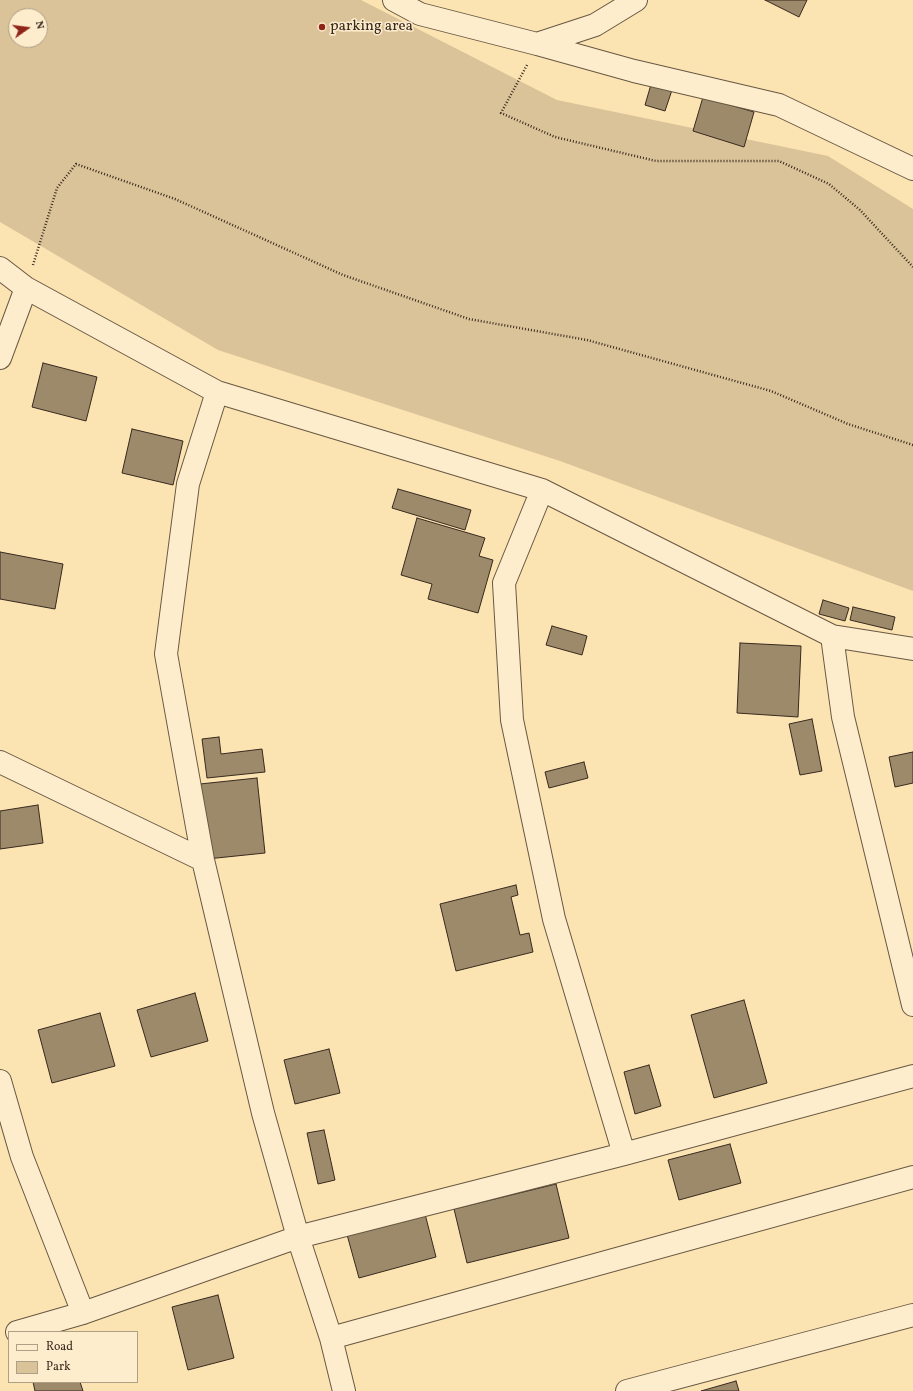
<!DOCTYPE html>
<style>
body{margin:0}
#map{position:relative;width:913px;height:1391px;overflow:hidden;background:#fce3b2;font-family:Vollkorn,serif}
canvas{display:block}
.legend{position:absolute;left:8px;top:1331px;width:130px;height:52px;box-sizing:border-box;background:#fdedcd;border:1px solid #ae9f87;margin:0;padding:5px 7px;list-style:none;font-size:12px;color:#37291e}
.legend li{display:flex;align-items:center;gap:8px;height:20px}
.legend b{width:20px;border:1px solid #ae9f87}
.north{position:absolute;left:8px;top:8px;width:40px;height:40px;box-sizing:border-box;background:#fdedcd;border:1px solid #ae9f87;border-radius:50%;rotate:76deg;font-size:11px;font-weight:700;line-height:16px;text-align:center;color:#37291e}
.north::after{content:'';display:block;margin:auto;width:14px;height:18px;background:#8f2418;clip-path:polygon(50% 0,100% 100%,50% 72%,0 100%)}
</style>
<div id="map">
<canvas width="913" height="1391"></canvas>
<ul class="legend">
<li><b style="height:5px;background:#fdedcd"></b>Road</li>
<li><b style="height:11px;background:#dbc399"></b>Park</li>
</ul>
<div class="north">N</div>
</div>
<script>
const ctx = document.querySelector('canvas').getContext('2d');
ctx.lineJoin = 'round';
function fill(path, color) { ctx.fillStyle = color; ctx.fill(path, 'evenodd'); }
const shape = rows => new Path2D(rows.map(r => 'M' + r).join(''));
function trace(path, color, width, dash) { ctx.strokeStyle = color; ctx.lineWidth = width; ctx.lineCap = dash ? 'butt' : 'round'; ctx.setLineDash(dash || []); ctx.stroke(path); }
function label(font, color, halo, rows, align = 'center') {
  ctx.font = font + ' Vollkorn,serif'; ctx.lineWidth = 3; ctx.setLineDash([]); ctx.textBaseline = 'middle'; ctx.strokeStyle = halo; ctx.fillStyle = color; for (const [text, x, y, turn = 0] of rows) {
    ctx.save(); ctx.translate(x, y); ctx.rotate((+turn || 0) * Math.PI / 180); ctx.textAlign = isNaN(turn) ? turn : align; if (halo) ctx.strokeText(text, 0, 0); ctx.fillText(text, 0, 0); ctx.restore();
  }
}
fill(shape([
 [0,0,361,0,557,100,828,156,913,209,913,591,560,461,218,350,0,222],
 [16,16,40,16,40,40,16,40]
]), '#dbc399');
const building = shape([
 [765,0,807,0,799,17,765,0],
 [652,81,673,87,665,111,645,105,652,81],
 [703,97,754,112,744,147,693,131,703,97],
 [43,363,97,377,86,421,32,407,43,363],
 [132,429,183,441,173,485,122,473,132,429],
 [398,489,471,510,465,530,392,508,398,489],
 [417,518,485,538,479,556,493,560,478,613,428,599,432,584,401,575,417,518],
 [0,552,63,564,55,609,0,599,0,552],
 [823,600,849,608,845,621,819,614,823,600],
 [853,607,895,617,892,630,850,620,853,607],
 [552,626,587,636,582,655,546,645,552,626],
 [740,643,801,646,798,717,737,713,740,643],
 [812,719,822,771,800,775,789,724,812,719],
 [219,737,221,754,262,749,265,772,207,778,202,739,219,737],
 [913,752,913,783,895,787,889,757,913,752],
 [584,762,588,778,549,788,545,772,584,762],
 [257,778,265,853,207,859,200,784,257,778],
 [38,805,43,843,0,849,0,811,38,805],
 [516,885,518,895,511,897,520,935,529,933,533,952,456,971,440,904,516,885],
 [195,993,208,1041,151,1057,137,1010,195,993],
 [744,1000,767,1083,714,1098,691,1015,744,1000],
 [100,1013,115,1066,52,1083,38,1030,100,1013],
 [329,1049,340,1093,295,1104,284,1060,329,1049],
 [649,1065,661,1106,635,1114,624,1072,649,1065],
 [324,1130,335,1180,318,1184,307,1133,324,1130],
 [730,1144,741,1183,679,1200,668,1160,730,1144],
 [556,1184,569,1238,467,1263,454,1209,556,1184],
 [424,1210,436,1257,359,1278,346,1231,424,1210],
 [218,1295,234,1358,188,1370,172,1307,218,1295],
 [736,1381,739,1391,701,1391,736,1381],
 [33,1382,80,1382,83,1391,35,1391,33,1382]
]);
fill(building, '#9d8a6b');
trace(building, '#37291e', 1);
const minor = shape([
 [394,0,420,14,537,44,595,25,636,0],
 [537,44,634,71,779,105,913,169],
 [0,268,26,288,217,392,542,490,832,636,913,649],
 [0,358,26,288],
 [217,392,188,484,166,654,203,860,263,1113,298,1237,331,1338,344,1391],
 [542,490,504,583,512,720,554,919,624,1154],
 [832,636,843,717,913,1005],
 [0,762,203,860],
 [0,1081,22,1157,83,1313],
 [17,1332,83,1313,298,1237,624,1154,913,1076],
 [331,1338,913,1177],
 [627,1391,913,1315]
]);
trace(minor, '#685843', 24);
trace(shape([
 [527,65,501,113,555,137,656,161,779,161,829,184,860,210,913,267],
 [33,265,57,188,76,164,175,199,343,275,469,319,587,340,771,391,848,424,913,445]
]), '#37291e', 2.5, [1, 2]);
trace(minor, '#fdedcd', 22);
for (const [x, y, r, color] of [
 [322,27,4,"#8f2418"]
]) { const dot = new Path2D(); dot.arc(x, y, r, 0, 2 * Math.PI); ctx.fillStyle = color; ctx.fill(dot); trace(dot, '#fdedcd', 1.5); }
label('15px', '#37291e', '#fdedcd', [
 ["parking area",330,27]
], 'left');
</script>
